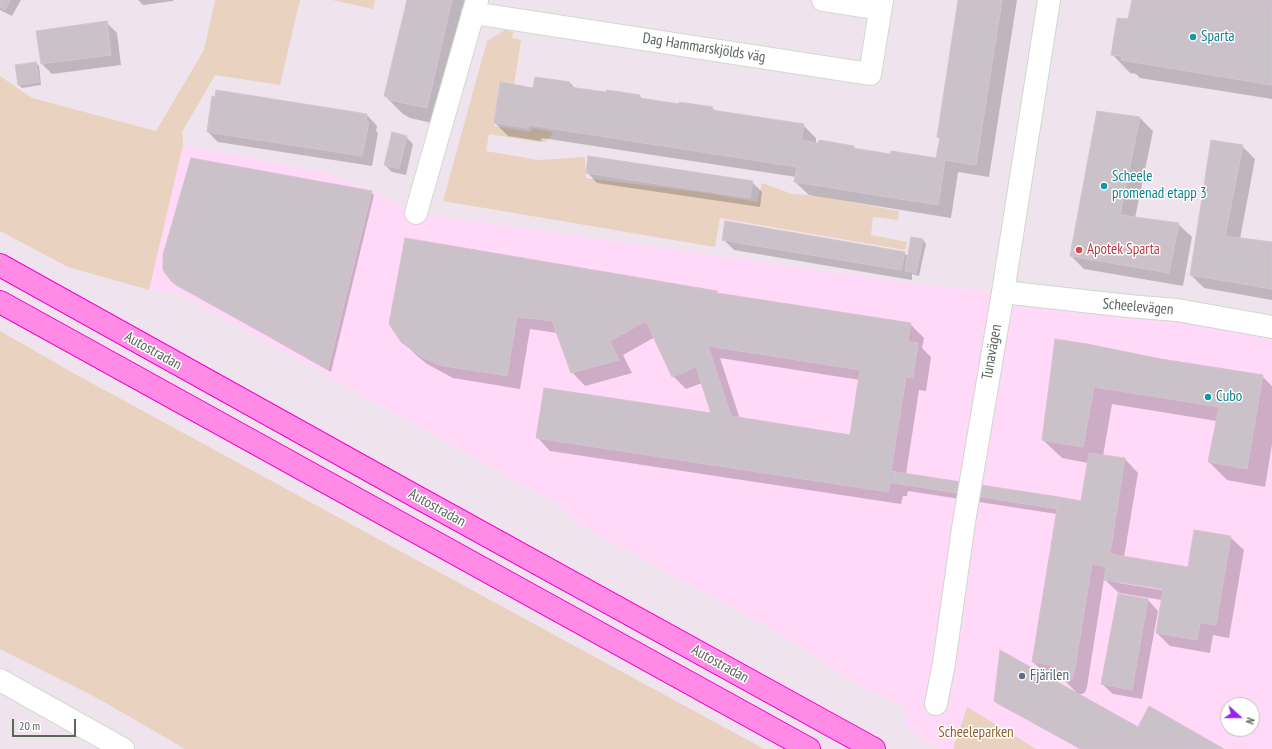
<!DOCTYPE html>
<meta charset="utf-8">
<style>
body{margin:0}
#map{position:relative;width:1272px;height:749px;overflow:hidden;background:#efe4ed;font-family:"PT Sans Narrow",sans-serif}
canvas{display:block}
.north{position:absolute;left:1220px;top:697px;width:40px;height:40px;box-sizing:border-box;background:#fff;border:1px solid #bec2be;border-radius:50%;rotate:111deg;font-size:11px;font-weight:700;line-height:16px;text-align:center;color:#5c665c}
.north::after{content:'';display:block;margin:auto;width:14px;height:18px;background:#9424f5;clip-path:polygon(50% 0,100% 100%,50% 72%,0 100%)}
.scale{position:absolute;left:12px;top:719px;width:64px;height:18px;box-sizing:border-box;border:2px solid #5c665c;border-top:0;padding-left:5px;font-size:12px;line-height:14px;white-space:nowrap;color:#5c665c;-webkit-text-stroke:3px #fff;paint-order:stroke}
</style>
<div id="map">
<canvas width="1272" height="749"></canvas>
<div class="north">N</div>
<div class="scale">20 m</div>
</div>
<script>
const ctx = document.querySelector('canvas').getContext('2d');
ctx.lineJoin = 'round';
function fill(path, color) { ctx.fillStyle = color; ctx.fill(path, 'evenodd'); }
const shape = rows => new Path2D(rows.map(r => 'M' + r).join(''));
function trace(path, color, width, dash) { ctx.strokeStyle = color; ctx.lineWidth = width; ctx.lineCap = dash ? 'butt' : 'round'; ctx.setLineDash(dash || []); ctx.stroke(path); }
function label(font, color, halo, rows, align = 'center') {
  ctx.font = font + ' "PT Sans Narrow",sans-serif'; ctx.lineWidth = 3; ctx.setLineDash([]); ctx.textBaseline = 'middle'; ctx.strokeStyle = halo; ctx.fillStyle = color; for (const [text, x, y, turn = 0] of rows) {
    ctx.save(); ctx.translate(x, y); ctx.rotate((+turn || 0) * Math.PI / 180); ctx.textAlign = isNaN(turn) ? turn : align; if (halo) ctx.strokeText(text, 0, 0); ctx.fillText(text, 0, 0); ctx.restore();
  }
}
fill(shape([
 [183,145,325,173,372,191,416,213,914,284,1003,292,1272,327,1272,749,940,749,905,725,906,708,854,682,779,633,580,525,564,508,540,494,175,291,149,290],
 [1228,705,1252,705,1252,729,1228,729]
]), '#ffd9f7');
fill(shape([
 [215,0,300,0,280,85,215,75,182,132,183,145,149,290,68,267,0,231,0,76,32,98,156,131,204,50],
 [332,0,375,0,373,9],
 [505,30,513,32,512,38,521,40,514,85,499,82,494,126,530,132,533,128,553,132,551,136,545,142,538,142,489,134,486,151,538,160,585,157,586,178,706,193,757,202,762,183,792,194,818,196,899,211,898,220,873,217,871,235,907,242,905,250,720,218,715,247,443,201,487,41],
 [0,331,75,374,764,749,185,749,99,699,0,649],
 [967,707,1036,749,953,749]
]), '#e9d2bf');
fill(shape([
 [0,0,21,0,12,16,0,10],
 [138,0,173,0,173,1,143,5],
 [408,0,474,0,445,126,410,118,403,114,385,96],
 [959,0,1017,0,989,177,958,172,951,218,809,195,795,182,796,177,542,138,541,141,508,136,495,123,534,89,536,78,570,83,575,88,607,93,639,96,643,99,679,105,712,108,716,111,803,125,816,138,816,143,853,146,857,150,891,155,937,159,940,140,938,137],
 [1133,0,1272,0,1272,99,1140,78,1136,74,1130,73,1112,54,1129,21],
 [106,22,117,33,121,65,52,74,42,64,37,32],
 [36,63,39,66,41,85,22,88,19,85],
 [1098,112,1140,118,1153,131,1135,218,1178,224,1192,237,1183,286,1084,269,1071,256],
 [367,115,377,126,376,131,378,133,372,166,218,142,208,132],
 [406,137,413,144,406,175,392,172,385,165],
 [1242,146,1255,159,1240,239,1272,243,1272,300,1204,288,1191,275],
 [587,172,752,182,762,192,760,207,597,183],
 [371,192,374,195,331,372,175,284],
 [723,239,904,253,909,257,923,240,926,244,919,276,912,274,912,280,734,250],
 [717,292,719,295,910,324,924,338,922,348,931,357,926,391,919,390,906,474,1082,502,1088,463,1062,458,1043,440,1056,340,1161,360,1262,376,1272,386,1272,444,1265,487,1227,480,1209,462,1217,421,1112,404,1103,456,1125,459,1138,473,1124,557,1189,568,1230,537,1244,550,1229,638,1213,635,1210,653,1170,646,1157,633,1162,600,1119,593,1104,579,1087,687,1085,692,1082,694,1078,694,1139,728,1222,749,1080,749,998,704,995,701,1078,694,1062,678,1047,675,1033,662,1057,514,908,491,907,496,903,496,901,504,550,451,537,437,712,414,702,383,686,389,673,376,655,337,623,355,632,373,585,386,572,372,557,333,530,329,520,389,453,378,427,364,416,355,402,341,390,324],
 [720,358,860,380,851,436,740,419],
 [1119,581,1168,589,1168,591,1119,583],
 [1118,595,1148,600,1158,611,1142,699,1113,694,1102,684]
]), '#0003');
const building = shape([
 [0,0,10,0,5,10,0,7,0,0],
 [407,0,452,0,427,108,390,100,390,98,384,96,407,0],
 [958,0,1002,0,976,165,945,160,938,205,794,182,797,167,529,125,528,128,494,123,500,82,533,88,535,77,570,82,569,87,606,92,607,90,640,95,640,98,679,104,679,102,713,107,712,110,804,124,801,140,818,143,819,140,854,146,853,148,890,154,891,151,936,158,940,138,937,137,958,0],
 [1132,0,1272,0,1272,85,1121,60,1122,56,1111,55,1117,18,1128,19,1132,0],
 [107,21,111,55,41,64,36,31,107,21],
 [36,62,39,82,18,85,15,65,36,62],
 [216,90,367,114,366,121,369,122,362,156,207,132,212,96,215,97,216,90],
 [1097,111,1140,117,1120,215,1179,223,1169,273,1070,256,1097,111],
 [392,132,407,136,399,169,384,165,392,132],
 [1211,140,1243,145,1225,236,1272,242,1272,289,1190,275,1211,140],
 [588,156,753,181,750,198,586,173,588,156],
 [191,158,372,191,328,369,176,285,171,281,163,270,163,255,191,158],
 [725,221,905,252,901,270,722,240,725,221],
 [911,237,923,239,916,273,905,271,911,237],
 [405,238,717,291,717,293,911,323,908,341,918,343,913,378,906,377,891,471,896,472,894,483,890,483,888,492,536,438,544,388,711,413,696,367,672,377,646,321,610,341,619,360,571,373,552,321,517,317,507,376,439,365,420,356,401,342,389,324,405,238],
 [708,346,860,370,850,435,731,416,708,346],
 [1055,339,1087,344,1161,359,1263,375,1247,469,1208,462,1219,407,1094,387,1083,447,1042,440,1055,339],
 [1089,453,1125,458,1110,554,1188,567,1194,530,1231,536,1216,625,1200,623,1197,640,1156,633,1163,589,1104,580,1106,567,1092,564,1074,674,1072,679,1069,681,1065,681,1062,679,1061,671,1053,670,1054,666,1032,662,1059,497,1081,501,1089,453],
 [896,472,1059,497,1057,509,894,483,896,472],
 [1118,594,1148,599,1132,690,1101,684,1118,594],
 [1000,650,1138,727,1149,706,1224,749,1081,749,994,701,1000,650]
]);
fill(building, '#cbc1c9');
trace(building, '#d5c2d2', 1);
const street = shape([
 [823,0,880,9],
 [473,13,870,74,882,0],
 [416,213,477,0],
 [0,680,123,749]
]);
const secondary = shape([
 [1003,292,1128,306,1177,310,1272,327],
 [936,704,944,663,964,522,1003,292,1049,0]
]);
const highway = shape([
 [0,265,408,492,874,749],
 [0,302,809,749]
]);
trace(street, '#d1d9d2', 24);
trace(secondary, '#ced8cf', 24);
trace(highway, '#f300d0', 24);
trace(street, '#fff', 22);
trace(secondary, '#fff', 22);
trace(highway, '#ff8be7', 22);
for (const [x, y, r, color] of [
 [1193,37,4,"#0f9aa8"],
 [1104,186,4,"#0f9aa8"],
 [1079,250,4,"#e0444e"],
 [1208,397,4,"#0f9aa8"],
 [1022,676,4,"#5c6f8a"]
]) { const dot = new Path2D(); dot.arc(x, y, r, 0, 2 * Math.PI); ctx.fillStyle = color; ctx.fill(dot); trace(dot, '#fff', 1.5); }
label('15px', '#0d838f', '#fff', [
 ["Sparta",1201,37],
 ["Scheele",1112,177],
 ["promenad etapp 3",1112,194],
 ["Cubo",1216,397]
], 'left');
label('15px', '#5c665c', '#fff', [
 ["Dag Hammarskjölds väg",704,48,9],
 ["Scheelevägen",1138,307,5],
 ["Autostradan",153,351,29],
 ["Tunavägen",992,352,-80],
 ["Autostradan",437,508,29],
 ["Autostradan",720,664,29]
]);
label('15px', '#be3a42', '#fff', [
 ["Apotek Sparta",1087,250]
], 'left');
label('15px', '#4e5e75', '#fff', [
 ["Fjärilen",1030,676]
], 'left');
label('15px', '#8f6131', '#fff', [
 ["Scheeleparken",976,733]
]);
</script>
